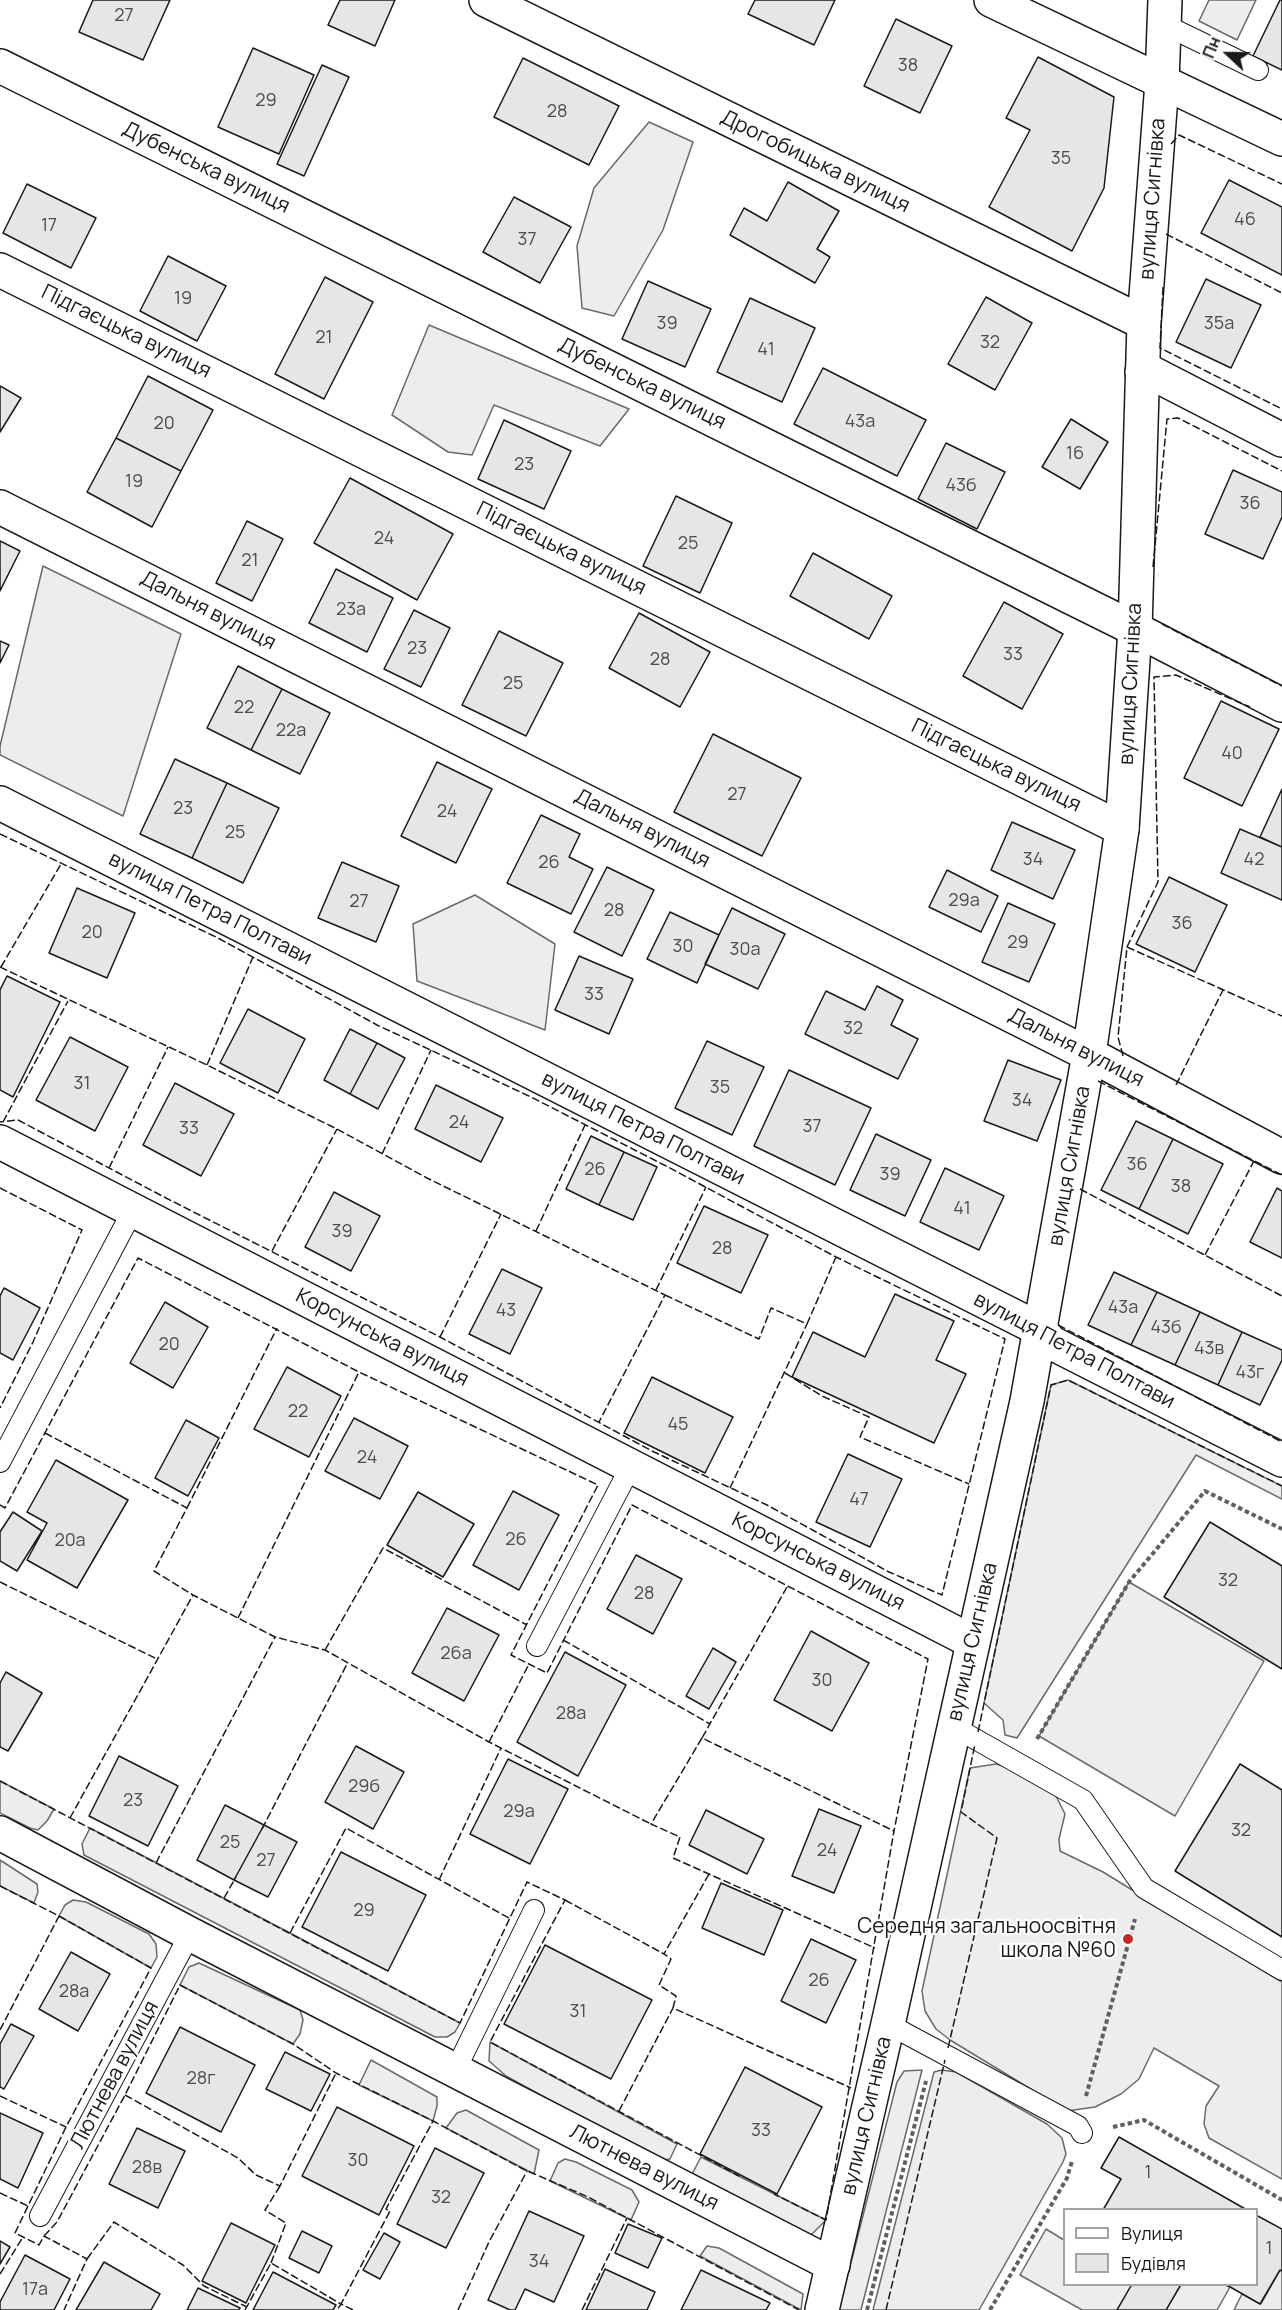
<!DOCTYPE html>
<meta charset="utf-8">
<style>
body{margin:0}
#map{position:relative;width:1282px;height:2310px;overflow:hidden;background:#fff;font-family:Manrope,sans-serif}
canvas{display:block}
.legend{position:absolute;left:1063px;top:2208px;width:195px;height:78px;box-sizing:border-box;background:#fff;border:2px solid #a3a3a3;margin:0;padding:8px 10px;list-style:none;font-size:18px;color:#1a1a1a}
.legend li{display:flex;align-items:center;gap:12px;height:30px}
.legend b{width:30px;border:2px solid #a3a3a3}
.north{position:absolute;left:1198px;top:24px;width:60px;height:60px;-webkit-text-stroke:4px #fff;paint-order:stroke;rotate:292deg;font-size:16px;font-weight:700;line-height:24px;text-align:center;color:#1a1a1a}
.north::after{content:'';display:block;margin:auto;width:21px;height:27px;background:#1a1a1a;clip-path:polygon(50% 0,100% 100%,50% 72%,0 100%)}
</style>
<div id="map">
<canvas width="1282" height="2310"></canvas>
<ul class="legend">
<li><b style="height:8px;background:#fff"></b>Вулиця</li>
<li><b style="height:16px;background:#e6e6e6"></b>Будівля</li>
</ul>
<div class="north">Пн</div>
</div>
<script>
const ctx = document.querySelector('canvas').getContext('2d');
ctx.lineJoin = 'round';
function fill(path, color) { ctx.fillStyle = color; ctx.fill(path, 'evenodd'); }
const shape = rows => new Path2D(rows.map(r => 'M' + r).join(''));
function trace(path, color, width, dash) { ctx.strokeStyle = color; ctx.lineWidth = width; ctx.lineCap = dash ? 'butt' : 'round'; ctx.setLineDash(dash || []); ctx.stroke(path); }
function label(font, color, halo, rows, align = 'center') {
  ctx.font = font + ' Manrope,sans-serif'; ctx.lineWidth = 4.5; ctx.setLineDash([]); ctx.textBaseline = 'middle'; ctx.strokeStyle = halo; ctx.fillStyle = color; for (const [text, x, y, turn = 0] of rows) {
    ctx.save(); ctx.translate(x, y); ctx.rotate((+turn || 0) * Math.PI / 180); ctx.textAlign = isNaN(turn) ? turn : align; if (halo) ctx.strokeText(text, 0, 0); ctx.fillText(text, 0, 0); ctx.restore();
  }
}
const built = shape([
 [1209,0,1256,0,1237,40,1199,21,1209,0],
 [649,122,693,142,663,230,614,316,582,308,577,246,594,188,649,122],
 [429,325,629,409,600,446,494,405,472,455,448,452,392,415,429,325],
 [43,566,181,634,123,816,0,755,0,746,43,566],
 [475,895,555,944,545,1030,417,981,413,924,475,895],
 [1068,1380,1282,1486,1282,1499,1196,1455,1017,1738,1005,1735,1003,1720,984,1703,1051,1385,1068,1380],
 [1129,1582,1264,1661,1175,1816,1039,1736,1129,1582],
 [996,1764,1018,1770,1055,1794,1065,1814,1059,1839,1060,1851,1103,1872,1282,1982,1282,2179,1209,2138,1204,2124,1206,2106,1219,2086,1154,2048,1139,2079,1121,2094,1095,2107,1067,2111,950,2040,936,2029,925,2011,922,1991,970,1768,996,1764],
 [0,1781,54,1809,47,1821,38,1830,30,1828,0,1813,0,1781],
 [90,1828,290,1933,460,2023,455,2032,447,2037,435,2037,84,1855,82,1844,90,1828],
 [0,1860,37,1884,38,1892,34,1903,0,1886,0,1860],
 [73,1900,86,1902,149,1934,156,1944,157,1957,151,1968,59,1916,65,1905,73,1900],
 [199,1963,300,2010,303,2020,300,2034,293,2044,180,1985,189,1967,199,1963],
 [490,2042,677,2144,670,2159,660,2161,506,2076,489,2061,490,2042],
 [371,2060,437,2097,437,2106,433,2121,359,2085,371,2060],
 [922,2070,861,2310,839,2310,897,2082,904,2071,922,2070],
 [942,2070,956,2072,1047,2124,1062,2138,1066,2154,1063,2162,979,2310,873,2310,934,2072,942,2070],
 [466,2110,539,2150,534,2174,446,2128,457,2113,466,2110],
 [701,2157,826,2220,809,2237,690,2178,701,2157],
 [565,2159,576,2162,632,2190,639,2202,631,2220,550,2181,558,2163,565,2159],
 [1046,2229,1064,2240,1064,2284,1132,2285,1117,2310,1082,2310,1020,2275,1046,2229],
 [707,2246,719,2248,803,2294,801,2310,700,2256,707,2246],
 [1280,2270,1282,2271,1282,2310,1234,2310,1242,2294,1261,2304,1280,2270],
 [1181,2285,1225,2285,1230,2287,1217,2310,1166,2310,1181,2285]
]);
fill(built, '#ededed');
trace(built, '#6a6a6a', 1.5);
const building = shape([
 [93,0,170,0,143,60,79,32,93,0],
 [340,0,395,0,375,46,328,25,340,0],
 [755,0,835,0,814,45,748,14,755,0],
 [1280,0,1282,0,1282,70,1253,56,1280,0],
 [896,19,952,46,920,113,864,86,896,19],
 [253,48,314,75,279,154,218,127,253,48],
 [1038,57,1114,97,1104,188,1072,251,989,207,1030,130,1006,118,1038,57],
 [523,58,619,106,589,165,494,117,523,58],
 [322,65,349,77,304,176,277,164,322,65],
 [1229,180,1282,207,1282,275,1201,233,1229,180],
 [788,182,839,211,817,249,830,257,815,283,730,235,744,208,767,221,788,182],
 [27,184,96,218,71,268,3,233,27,184],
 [514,197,571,227,540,283,483,252,514,197],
 [168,256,226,286,197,341,140,311,168,256],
 [325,277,373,302,324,399,275,374,325,277],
 [1206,279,1261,305,1231,368,1176,342,1206,279],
 [648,281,711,309,685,367,622,339,648,281],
 [986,297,1032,323,995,390,948,364,986,297],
 [750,298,815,328,782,402,717,372,750,298],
 [823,368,926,420,897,476,794,424,823,368],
 [148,376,213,410,181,471,116,438,148,376],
 [0,386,21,398,0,432,0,386],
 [1071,419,1108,442,1080,489,1042,467,1071,419],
 [504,420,571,451,544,509,478,479,504,420],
 [116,438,181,471,152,527,87,492,116,438],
 [946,443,1005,472,977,529,918,499,946,443],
 [1233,470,1282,492,1282,517,1263,559,1205,534,1233,470],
 [350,478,453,534,417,600,314,543,350,478],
 [676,496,732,523,700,593,643,566,676,496],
 [247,521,283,539,252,601,216,583,247,521],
 [0,541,20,551,0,591,0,541],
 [813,553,892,596,869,639,790,596,813,553],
 [336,569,393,598,367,652,309,623,336,569],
 [1004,602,1063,634,1022,709,963,676,1004,602],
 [414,610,450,628,421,687,384,669,414,610],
 [639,613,710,652,680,707,609,668,639,613],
 [499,631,563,663,526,736,462,705,499,631],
 [0,641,9,645,0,663,0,641],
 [238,666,282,689,251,750,207,728,238,666],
 [282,689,330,713,300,774,251,750,282,689],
 [1221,701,1279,729,1242,806,1184,778,1221,701],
 [713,734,801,778,762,856,674,812,713,734],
 [175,759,227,783,192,858,140,834,175,759],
 [437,762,492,789,456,863,401,836,437,762],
 [227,783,279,808,243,883,192,858,227,783],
 [1282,789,1282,847,1260,837,1282,789],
 [541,815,580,834,569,857,593,869,571,914,507,883,541,815],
 [1012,822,1075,850,1053,899,991,870,1012,822],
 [1240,829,1282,847,1282,900,1221,873,1240,829],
 [342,862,399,886,376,942,318,918,342,862],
 [607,867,654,890,622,956,574,932,607,867],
 [947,870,998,896,981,932,929,907,947,870],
 [1169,877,1227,905,1195,972,1136,944,1169,877],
 [77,888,135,913,107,978,49,953,77,888],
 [1008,903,1055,924,1029,982,982,962,1008,903],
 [732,908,785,934,758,989,705,964,732,908],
 [670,912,719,935,697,983,647,959,670,912],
 [579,956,633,979,609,1034,555,1010,579,956],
 [7,976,60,1002,13,1097,0,1090,0,990,7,976],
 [877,986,903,1000,891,1025,918,1039,898,1079,805,1034,826,991,865,1010,877,986],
 [248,1009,305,1039,278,1093,220,1063,248,1009],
 [350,1029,377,1043,350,1094,324,1080,350,1029],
 [70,1037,128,1067,95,1131,36,1100,70,1037],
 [707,1041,764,1067,732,1135,675,1108,707,1041],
 [377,1043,405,1058,378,1109,350,1094,377,1043],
 [1008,1060,1061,1080,1037,1141,984,1121,1008,1060],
 [789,1070,871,1108,835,1185,754,1146,789,1070],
 [175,1083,234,1114,201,1176,143,1145,175,1083],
 [436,1085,503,1118,481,1162,415,1129,436,1085],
 [1136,1121,1173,1139,1139,1209,1101,1190,1136,1121],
 [876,1134,931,1160,905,1216,850,1190,876,1134],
 [591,1136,624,1152,599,1205,566,1189,591,1136],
 [1173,1139,1223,1164,1188,1234,1139,1209,1173,1139],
 [624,1152,657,1167,633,1220,599,1205,624,1152],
 [945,1168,1004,1196,979,1250,920,1222,945,1168],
 [1277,1188,1282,1191,1282,1258,1250,1242,1277,1188],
 [334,1192,380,1216,351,1271,305,1247,334,1192],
 [704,1206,768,1235,741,1293,677,1263,704,1206],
 [502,1269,542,1288,510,1354,469,1334,502,1269],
 [1114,1272,1157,1292,1131,1345,1088,1325,1114,1272],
 [4,1288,40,1308,13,1360,0,1353,0,1296,4,1288],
 [1157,1292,1200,1312,1175,1365,1131,1345,1157,1292],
 [895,1294,954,1321,936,1360,966,1374,934,1443,792,1377,813,1332,865,1357,895,1294],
 [165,1302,208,1327,173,1388,130,1363,165,1302],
 [1200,1312,1242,1332,1218,1385,1175,1365,1200,1312],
 [1242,1332,1282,1350,1282,1360,1260,1405,1218,1385,1242,1332],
 [287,1367,341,1396,309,1457,254,1429,287,1367],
 [652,1377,733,1417,705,1473,624,1433,652,1377],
 [354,1418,408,1446,380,1499,325,1471,354,1418],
 [186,1420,219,1438,188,1496,155,1478,186,1420],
 [848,1454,902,1479,870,1547,816,1522,848,1454],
 [56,1460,128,1500,77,1588,27,1560,47,1523,27,1512,56,1460],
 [513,1491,559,1515,519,1590,473,1565,513,1491],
 [418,1492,474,1524,443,1577,387,1545,418,1492],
 [13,1512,42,1531,17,1571,0,1561,0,1532,13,1512],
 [1210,1522,1282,1566,1282,1669,1164,1597,1210,1522],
 [636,1555,682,1579,653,1634,607,1609,636,1555],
 [447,1608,499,1635,464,1701,412,1673,447,1608],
 [811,1631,869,1663,832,1731,774,1700,811,1631],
 [713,1648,736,1662,709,1709,686,1696,713,1648],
 [565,1652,626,1685,578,1776,517,1742,565,1652],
 [6,1672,42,1693,8,1751,0,1747,0,1683,6,1672],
 [356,1746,404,1772,373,1829,325,1802,356,1746],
 [119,1756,178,1786,148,1846,89,1816,119,1756],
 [508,1759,568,1789,530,1864,470,1834,508,1759],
 [1240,1764,1282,1790,1282,1937,1175,1871,1240,1764],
 [225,1805,264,1825,234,1880,197,1860,225,1805],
 [819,1809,861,1826,834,1893,792,1876,819,1809],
 [706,1810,764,1839,747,1874,689,1845,706,1810],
 [264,1825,297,1842,268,1897,234,1880,264,1825],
 [341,1852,426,1895,388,1971,302,1927,341,1852],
 [721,1883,783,1910,764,1955,702,1928,721,1883],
 [811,1939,856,1960,826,2023,781,2001,811,1939],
 [545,1945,652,2000,611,2079,504,2024,545,1945],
 [71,1952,110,1974,78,2031,39,2009,71,1952],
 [11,2024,34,2036,4,2089,0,2087,0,2044,11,2024],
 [180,2027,255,2065,221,2132,146,2093,180,2027],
 [285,2052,330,2074,311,2111,266,2089,285,2052],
 [745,2067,822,2107,777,2194,700,2154,745,2067],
 [337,2107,414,2146,379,2215,302,2176,337,2107],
 [0,2113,43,2133,18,2188,0,2179,0,2113],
 [137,2128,185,2151,158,2208,109,2184,137,2128],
 [1119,2137,1247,2210,1103,2210,1121,2179,1101,2168,1119,2137],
 [435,2148,484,2173,446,2248,397,2224,435,2148],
 [529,2211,584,2236,554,2302,525,2289,515,2310,510,2310,488,2300,529,2211],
 [1256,2215,1282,2229,1282,2271,1280,2270,1260,2304,1225,2284,1256,2284,1256,2215],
 [231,2223,275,2245,246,2303,202,2281,231,2223],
 [628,2224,662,2238,648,2268,615,2253,628,2224],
 [302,2231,332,2246,319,2273,289,2258,302,2231],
 [384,2233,400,2242,380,2279,363,2270,384,2233],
 [0,2241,10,2247,0,2264,0,2241],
 [25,2255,70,2279,54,2310,0,2310,0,2302,25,2255],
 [104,2262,160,2294,151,2310,76,2310,104,2262],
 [605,2269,655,2292,647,2310,586,2310,605,2269],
 [701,2270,770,2303,766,2310,681,2310,701,2270],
 [273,2272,336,2305,333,2310,253,2310,273,2272],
 [1132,2284,1181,2284,1166,2310,1117,2310,1132,2284],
 [198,2288,240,2308,239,2310,187,2310,198,2288]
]);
fill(building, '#e6e6e6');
trace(building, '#1a1a1a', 1.5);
const service = shape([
 [1165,25,1258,70],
 [0,1462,133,1210],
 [537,1646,631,1466],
 [954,1727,1083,1800,1144,1888,1282,1970],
 [888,2024,1078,2126,1082,2133],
 [455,2071,534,1910],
 [40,2216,190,1934]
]);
const minor = shape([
 [486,0,1144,323],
 [991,0,1282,139],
 [0,66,1141,632,1282,705],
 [0,270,1122,829],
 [1142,372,1152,373,1282,440],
 [0,507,1100,1060,1282,1157],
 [0,803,1041,1330,1050,1342,1282,1460],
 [0,1142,973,1642],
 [0,1833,190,1934,833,2265]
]);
const tertiary = shape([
 [822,2310,888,2024,1027,1401,1089,1054,1122,829,1135,629,1144,323,1162,82,1165,0]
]);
trace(service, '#1a1a1a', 22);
trace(minor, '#1a1a1a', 36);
trace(tertiary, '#1a1a1a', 36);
trace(shape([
 [1037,1739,1129,1582,1205,1491,1282,1529],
 [1086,2096,1135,1919],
 [1113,2127,1144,2120,1282,2200],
 [867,2310,926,2081],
 [990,2310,1067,2178,1072,2161]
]), '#5f5f5f', 4, [4.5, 3]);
trace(service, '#fff', 20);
trace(minor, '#fff', 33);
trace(tertiary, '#fff', 33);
trace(shape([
 [1171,144,1179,135,1282,184],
 [1166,234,1282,293],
 [1163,287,1160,348,1282,409],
 [1153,567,1167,419,1178,418,1282,471],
 [1162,624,1282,686],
 [0,834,218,938,377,1025,531,1097,668,1167,836,1257,1005,1339,942,1595,889,1572,767,1505,652,1451,440,1337,166,1198,18,1120,0,1122],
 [1127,947,1282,1016],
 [0,967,207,1065,337,1129,427,1178,665,1295,599,1422],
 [1,967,61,864],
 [1123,1056,1118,1037,1127,947,1158,882,1154,677,1176,675,1250,707],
 [207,1065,253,957],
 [1098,1081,1282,1175],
 [1176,1085,1223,990],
 [3,1122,68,1001],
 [382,1154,431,1050],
 [109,1168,168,1047],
 [0,1188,82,1230,33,1342,0,1408],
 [1080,1189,1282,1296],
 [536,1231,585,1125],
 [272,1251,337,1129],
 [1205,1255,1254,1161],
 [656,1290,706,1187],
 [665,1295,759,1339,771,1308,807,1324,836,1257],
 [1058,1325,1282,1442],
 [440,1337,501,1214],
 [785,1373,822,1396,869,1417,860,1437,969,1484],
 [45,1433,187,1508,154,1571,193,1595,275,1637,325,1650,489,1742,651,1824],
 [730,1488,807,1324],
 [0,1505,5,1508,138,1258,359,1372,598,1485,511,1655,547,1673,632,1505,928,1659,894,1831,826,2220,774,2194],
 [187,1508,277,1328],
 [0,1582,157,1659],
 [787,1587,702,1738,894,1831],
 [238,1618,359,1372],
 [563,1640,710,1724],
 [325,1650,383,1548,527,1625],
 [978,1732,1051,1385,1068,1380,1282,1486],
 [702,1738,651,1824,680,1837,673,1858,875,1948],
 [489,1742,529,1664],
 [0,1781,460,2023,527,1882,565,1900,490,2042,739,2176],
 [70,1818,193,1595],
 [262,1829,347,1664],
 [156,1863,275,1637],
 [709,1874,664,1954,671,1959,659,1985,676,1996,673,2008,851,2088],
 [439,1880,501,1748],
 [0,1886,59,1916,151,1968,66,2127,15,2233,39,2245,44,2236,87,2259,64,2310],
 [224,1898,236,1877],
 [565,1900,664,1954],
 [290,1933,346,1828,509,1918],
 [0,2030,59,1916],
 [948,2048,997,1838,961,1812,975,1744],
 [125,2095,238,2158,256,2175,280,2186,336,2073],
 [0,2096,66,2127],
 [619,2111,673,2008],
 [0,2193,28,2206],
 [44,2236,57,2222,125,2095,180,1985,293,2044,336,2073,433,2121,523,2169,588,2197,799,2310],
 [87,2259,114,2222,183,2265,204,2286,247,2307],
 [271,2263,286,2223,265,2210,280,2186],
 [0,2274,23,2237],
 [245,2310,271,2263,341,2304,337,2310],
 [353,2310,341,2304,390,2211,386,2209,433,2121],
 [458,2310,489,2242,527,2171],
 [582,2310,627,2218],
 [886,2310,945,2060]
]), '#1a1a1a', 1.5, [8, 3]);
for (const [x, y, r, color] of [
 [1128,1939,6,"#c62828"]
]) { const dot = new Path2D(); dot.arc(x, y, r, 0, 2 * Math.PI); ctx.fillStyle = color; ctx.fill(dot); trace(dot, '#fff', 2); }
label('18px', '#4d4d4d', null, [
 ["27",124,16],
 ["38",908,66],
 ["29",266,101],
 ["28",557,112],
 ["35",1061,159],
 ["46",1245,220],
 ["17",49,226],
 ["37",527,240],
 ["19",183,299],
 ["39",667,324],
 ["35а",1219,324],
 ["21",324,338],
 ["32",990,343],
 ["41",766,350],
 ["43а",860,422],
 ["20",164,424],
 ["16",1075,454],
 ["23",524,465],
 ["19",134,482],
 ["43б",961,486],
 ["36",1250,504],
 ["24",384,539],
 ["25",688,544],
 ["21",250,561],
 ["23а",351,610],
 ["23",417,649],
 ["33",1013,655],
 ["28",660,660],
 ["25",513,684],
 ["22",244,708],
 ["22а",291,731],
 ["40",1232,754],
 ["27",737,795],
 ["23",183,809],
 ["24",447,812],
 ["25",235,833],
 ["34",1033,860],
 ["42",1254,860],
 ["26",549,863],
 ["29а",964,901],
 ["27",359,902],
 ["28",614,911],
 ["36",1182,924],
 ["20",92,933],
 ["29",1018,943],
 ["30",683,947],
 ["30а",745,950],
 ["33",594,995],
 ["32",853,1029],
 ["31",82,1084],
 ["35",720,1088],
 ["34",1022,1101],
 ["24",459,1123],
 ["37",812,1127],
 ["33",189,1129],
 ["36",1137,1165],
 ["26",595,1170],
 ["39",890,1175],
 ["38",1181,1187],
 ["41",962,1209],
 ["39",342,1232],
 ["28",722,1249],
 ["43а",1123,1308],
 ["43",506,1311],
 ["43б",1166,1328],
 ["20",169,1345],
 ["43в",1209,1349],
 ["43г",1250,1373],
 ["22",298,1412],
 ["45",678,1425],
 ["24",367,1458],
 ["47",859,1500],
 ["26",516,1540],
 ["20а",70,1541],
 ["32",1228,1581],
 ["28",644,1594],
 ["26а",456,1654],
 ["30",822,1681],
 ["28а",571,1714],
 ["29б",364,1787],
 ["23",133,1801],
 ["29а",519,1812],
 ["32",1241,1831],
 ["25",230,1843],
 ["24",827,1851],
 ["27",266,1861],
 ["29",364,1911],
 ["26",819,1981],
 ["28а",74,1992],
 ["31",578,2012],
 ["28г",201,2079],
 ["33",761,2131],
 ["30",358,2161],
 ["28в",147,2168],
 ["1",1148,2173],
 ["32",441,2198],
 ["1",1269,2249],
 ["34",539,2262],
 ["17а",35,2290]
]);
label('21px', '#1a1a1a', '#fff', [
 ["Дрогобицька вулиця",815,162,26],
 ["Дубенська вулиця",206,168,26],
 ["вулиця Сигнівка",1153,199,-86],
 ["Підгаєцька вулиця",126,332,26],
 ["Дубенська вулиця",642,384,26],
 ["Підгаєцька вулиця",561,549,26],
 ["Дальня вулиця",208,611,27],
 ["вулиця Сигнівка",1131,684,-87],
 ["Підгаєцька вулиця",996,766,26],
 ["Дальня вулиця",642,829,27],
 ["вулиця Петра Полтави",210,909,27],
 ["Дальня вулиця",1076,1048,27],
 ["вулиця Петра Полтави",643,1129,27],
 ["вулиця Сигнівка",1070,1166,-80],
 ["Корсунська вулиця",382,1338,27],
 ["вулиця Петра Полтави",1074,1351,28],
 ["Корсунська вулиця",818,1562,27],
 ["вулиця Сигнівка",973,1642,-77],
 ["Лютнева вулиця",115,2075,-62],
 ["вулиця Сигнівка",867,2116,-77],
 ["Лютнева вулиця",644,2168,27]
]);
label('21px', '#1a1a1a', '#fff', [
 ["Середня загальноосвітня",1116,1927],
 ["школа №60",1116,1951]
], 'right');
</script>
